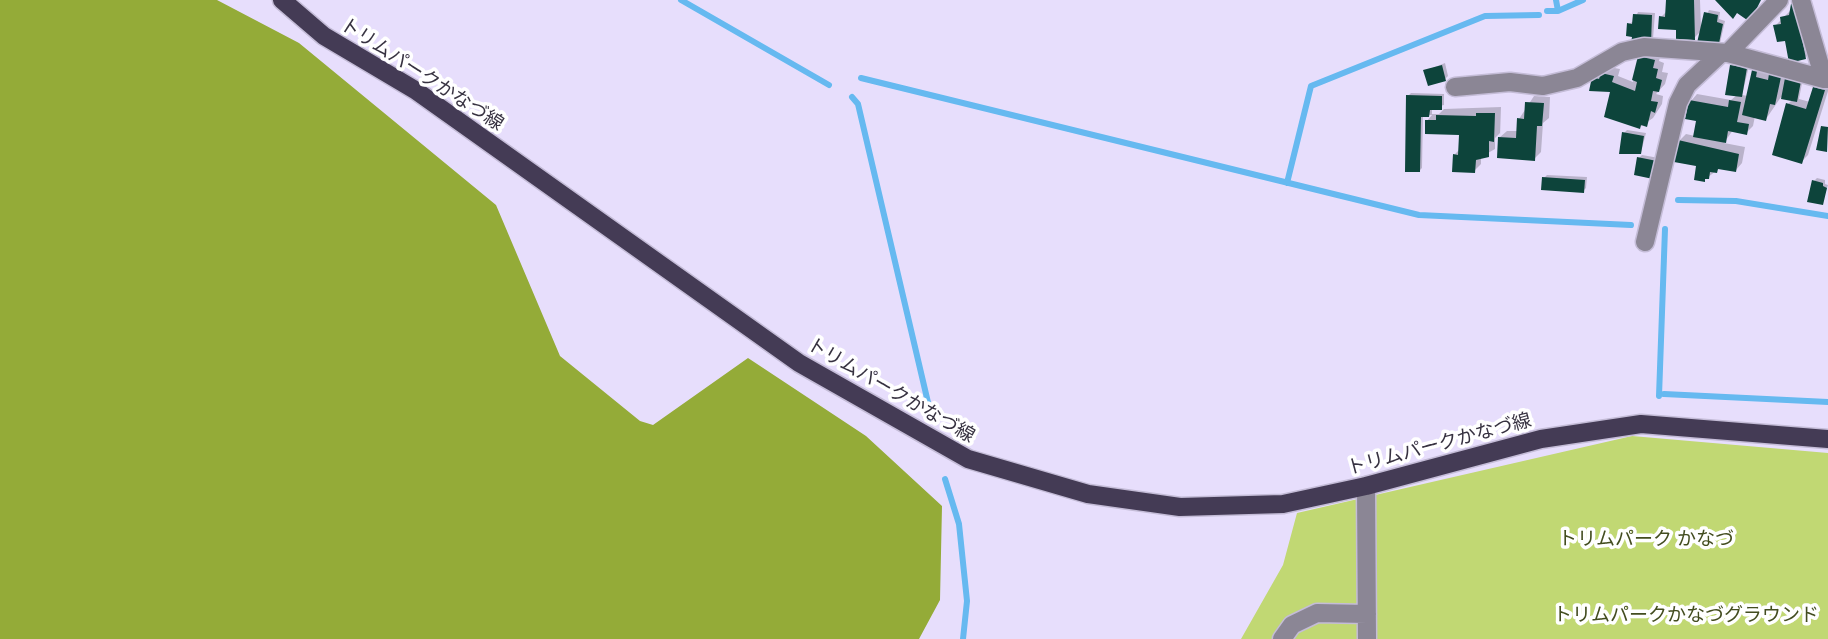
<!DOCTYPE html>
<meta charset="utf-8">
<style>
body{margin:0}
canvas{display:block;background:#e7defc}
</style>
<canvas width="1828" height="639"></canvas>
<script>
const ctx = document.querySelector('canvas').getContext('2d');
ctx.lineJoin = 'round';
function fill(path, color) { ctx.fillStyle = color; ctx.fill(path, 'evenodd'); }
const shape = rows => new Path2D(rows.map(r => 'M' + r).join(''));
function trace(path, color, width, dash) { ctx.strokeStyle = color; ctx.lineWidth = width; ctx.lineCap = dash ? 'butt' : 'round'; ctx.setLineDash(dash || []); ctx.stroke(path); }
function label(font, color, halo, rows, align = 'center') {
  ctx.font = font + ' Lato,"Noto Sans JP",sans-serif'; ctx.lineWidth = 7; ctx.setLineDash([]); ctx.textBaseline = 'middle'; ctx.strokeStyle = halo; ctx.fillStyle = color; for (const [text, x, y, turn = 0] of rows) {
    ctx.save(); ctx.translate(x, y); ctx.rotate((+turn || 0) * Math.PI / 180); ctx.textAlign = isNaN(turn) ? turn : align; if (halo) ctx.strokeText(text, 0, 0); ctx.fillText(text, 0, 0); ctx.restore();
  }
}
fill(shape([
 [1632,436,1828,453,1828,639,1241,639,1283,565,1297,513]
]), '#c1d873');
fill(shape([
 [0,0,217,0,299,43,496,205,560,356,640,421,653,425,748,358,866,436,942,506,940,600,919,639,0,639]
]), '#94ab38');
fill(shape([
 [1668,0,1700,0,1701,28,1709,10,1720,12,1719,19,1725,21,1720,43,1717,46,1701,31,1694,38,1661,17,1667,11],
 [1791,10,1812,50,1806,57,1775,26],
 [1638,12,1655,13,1653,39,1633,35,1629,24,1634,21],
 [1646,50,1661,53,1659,61,1664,63,1662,72,1668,73,1665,84,1656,94,1663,96,1662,104,1653,118,1640,127,1612,91,1594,78,1609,67,1620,69,1618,76,1633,82,1639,57],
 [1445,63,1448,76,1445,79,1425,71],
 [1734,63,1749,66,1742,95,1748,96,1754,71,1760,64,1787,71,1785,80,1789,76,1803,78,1799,99,1810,102,1814,88,1821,81,1828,83,1828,91,1808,155,1801,162,1788,104,1793,99,1781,97,1766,119,1755,116,1753,126,1746,133,1733,130,1724,143,1745,147,1742,163,1736,170,1720,168,1704,180,1698,164,1679,141,1686,134,1695,136,1698,119,1691,101,1697,94,1731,100,1737,95,1731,66],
 [1411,93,1444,94,1444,105,1432,108,1432,114,1439,114,1444,109,1501,107,1500,137,1507,131,1518,131,1519,119,1534,96,1550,97,1549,118,1543,123,1541,152,1534,159,1499,157,1500,133,1495,138,1495,149,1481,157,1481,164,1474,171,1454,155,1460,149,1460,134,1427,121,1432,115,1423,115,1422,168,1419,171,1408,96],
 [1627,130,1646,133,1641,152,1624,133],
 [1642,155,1659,158,1656,174,1639,158],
 [1547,175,1587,177,1586,188,1583,191,1544,178],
 [1817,178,1825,180,1825,184,1828,185,1822,203,1814,181]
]), '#0003');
trace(shape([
 [681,0,829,85],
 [1547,11,1558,11,1556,0],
 [1558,11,1583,0],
 [861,78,1419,215,1631,225],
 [852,97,858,104,930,411],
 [1287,183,1311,86,1485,16,1539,15],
 [1678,200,1736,201,1828,216],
 [1664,394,1828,402],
 [1659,396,1665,229],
 [945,479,959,524,967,601,963,639]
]), '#66b9f0', 6);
fill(shape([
 [1666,0,1694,0,1695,40,1676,39,1676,30,1658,29,1659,16,1665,17],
 [1715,0,1761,0,1750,22,1737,13,1733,19],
 [1795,3,1806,59,1789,63,1785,41,1777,42,1773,25,1781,24,1780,17,1789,15,1791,4],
 [1704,12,1718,15,1717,22,1723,24,1718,48,1697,43],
 [1633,14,1652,15,1651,44,1631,43,1632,37,1626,36,1627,23,1632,24],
 [1638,56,1655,60,1653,68,1658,69,1656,78,1662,80,1659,92,1653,91,1651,101,1658,102,1655,113,1651,111,1647,127,1641,125,1640,129,1604,117,1610,92,1589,91,1592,77,1599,79,1601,73,1614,76,1612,82,1635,91,1637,82,1632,80],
 [1442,65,1446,81,1428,86,1423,70],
 [1730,65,1747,68,1742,97,1725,95],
 [1752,70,1757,71,1756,77,1768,80,1769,74,1781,77,1775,105,1770,104,1766,121,1742,115],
 [1785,78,1801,81,1797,102,1781,99],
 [1813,87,1825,90,1802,164,1772,155,1786,103,1806,109],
 [1406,95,1442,96,1442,110,1430,110,1429,117,1421,117,1420,172,1405,172],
 [1689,100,1728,107,1729,100,1741,102,1737,122,1749,124,1747,135,1728,131,1726,143,1693,137,1696,121,1685,119],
 [1525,102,1544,103,1542,126,1537,126,1535,161,1497,158,1498,137,1516,138,1517,118,1524,119],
 [1476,113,1495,113,1494,142,1489,141,1489,157,1476,160,1475,173,1452,172,1453,154,1458,155,1459,135,1425,134,1425,120,1436,120,1436,115,1476,116],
 [1821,126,1828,127,1827,152,1816,150],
 [1622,132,1644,136,1641,154,1619,154],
 [1678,140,1739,154,1736,172,1718,169,1717,173,1710,172,1709,179,1705,179,1705,182,1694,180,1696,166,1674,162],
 [1637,157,1657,161,1653,179,1634,175],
 [1542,177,1585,180,1584,193,1541,190],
 [1812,180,1823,183,1823,186,1827,188,1823,205,1807,202]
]), '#0d443b');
const minor = shape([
 [1801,0,1824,79,1828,79],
 [1728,53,1824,79],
 [1455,87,1510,82,1543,86,1577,78,1622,52,1644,47,1728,53,1779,0],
 [1645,242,1678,103,1687,85,1719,55],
 [1366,486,1367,639],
 [1282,639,1292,625,1317,613,1367,614]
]);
const major = shape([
 [282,0,324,36,415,90,799,363,968,459,1088,494,1180,507,1283,504,1366,486,1541,439,1641,424,1828,439]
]);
trace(minor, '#c4bcd7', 21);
trace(major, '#c4bcd7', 21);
trace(minor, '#8b8695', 18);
trace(major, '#443b55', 18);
label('19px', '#373241', '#fff', [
 ["トリムパークかなづ線",422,74,33],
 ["トリムパークかなづ線",891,390,30],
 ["トリムパークかなづ線",1439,444,-15]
]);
label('19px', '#434d20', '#fff', [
 ["トリムパーク かなづ",1646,539],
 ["トリムパークかなづグラウンド",1686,615]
]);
</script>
